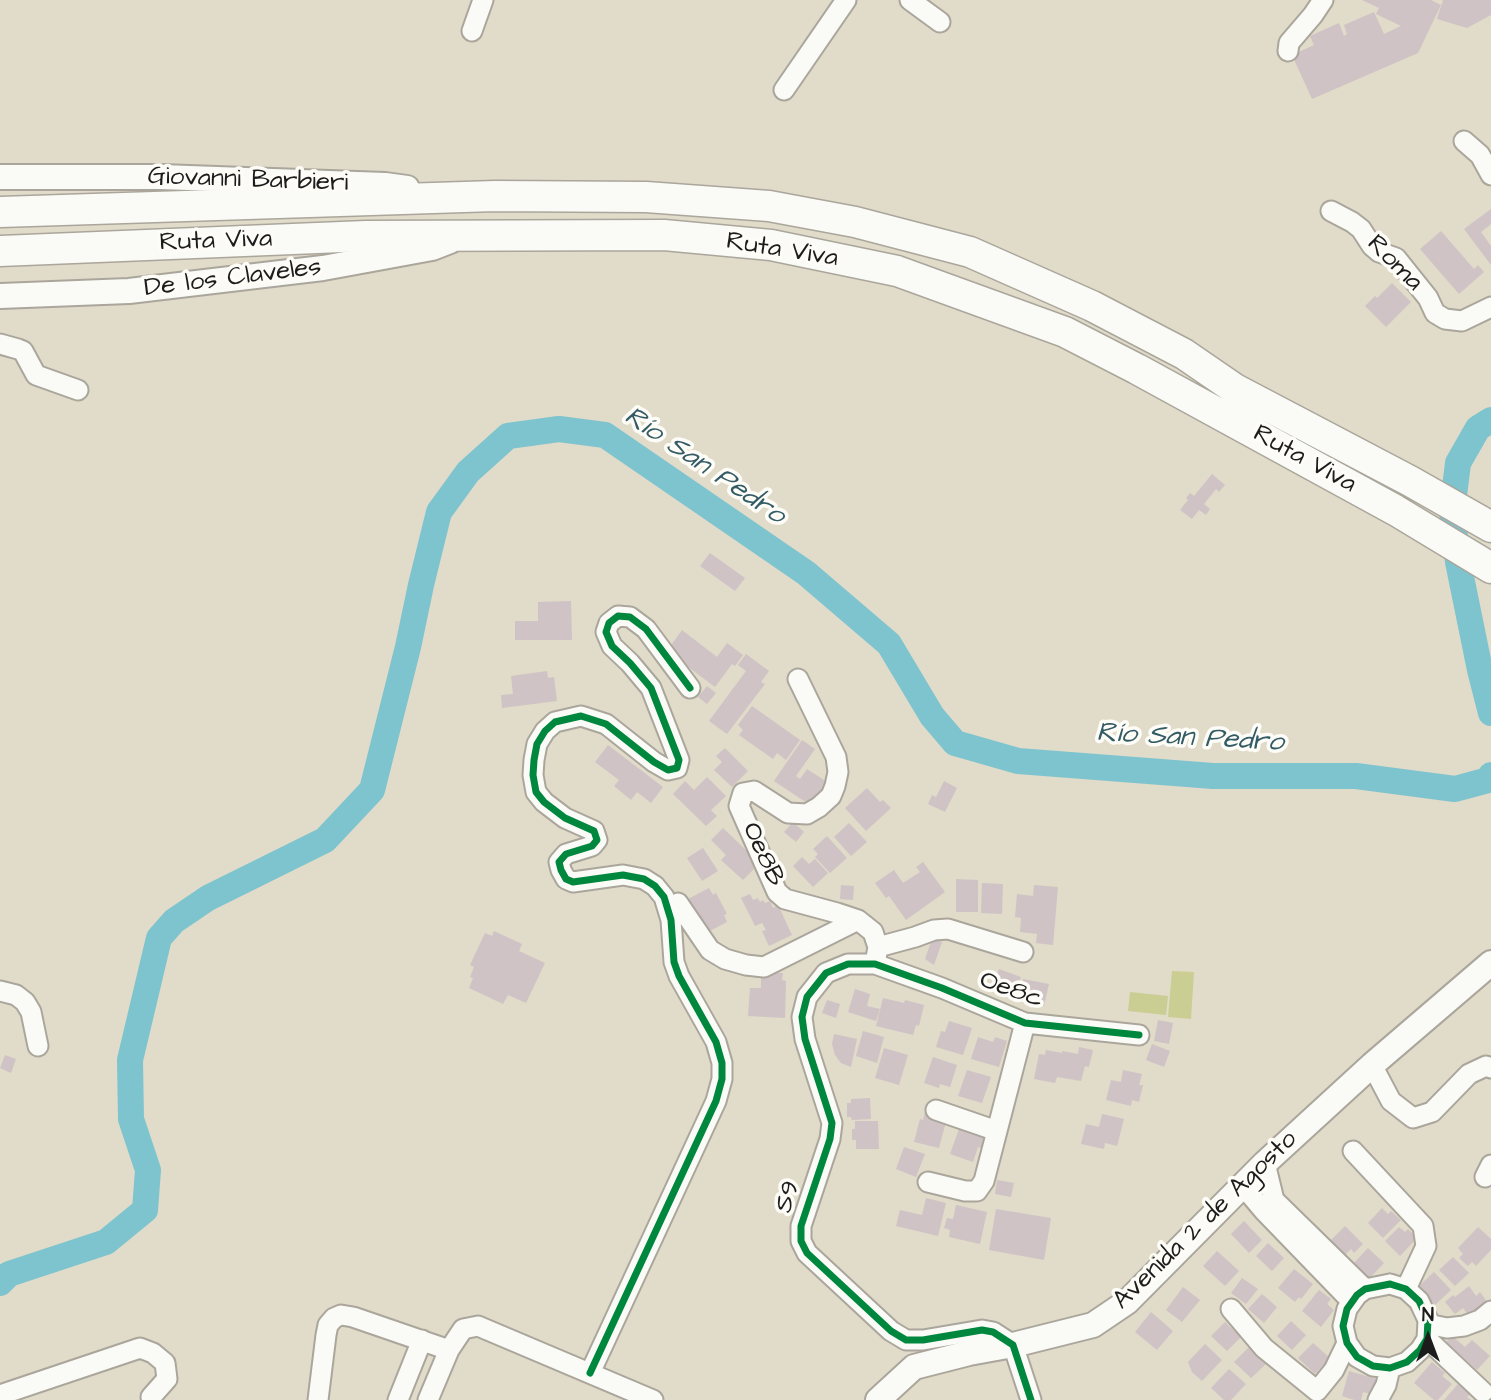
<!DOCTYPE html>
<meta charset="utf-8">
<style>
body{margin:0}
#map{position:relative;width:1491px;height:1400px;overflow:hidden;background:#e1dbc9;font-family:"Architects Daughter",sans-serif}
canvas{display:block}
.north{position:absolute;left:1393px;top:1302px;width:70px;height:70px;-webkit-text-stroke:5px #fdfcf7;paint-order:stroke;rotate:0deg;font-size:19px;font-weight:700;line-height:28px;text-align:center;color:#1c1c1c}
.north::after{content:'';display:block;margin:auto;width:24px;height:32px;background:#1c1c1c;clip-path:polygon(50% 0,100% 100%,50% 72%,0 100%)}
</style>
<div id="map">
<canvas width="1491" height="1400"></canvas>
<div class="north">N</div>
</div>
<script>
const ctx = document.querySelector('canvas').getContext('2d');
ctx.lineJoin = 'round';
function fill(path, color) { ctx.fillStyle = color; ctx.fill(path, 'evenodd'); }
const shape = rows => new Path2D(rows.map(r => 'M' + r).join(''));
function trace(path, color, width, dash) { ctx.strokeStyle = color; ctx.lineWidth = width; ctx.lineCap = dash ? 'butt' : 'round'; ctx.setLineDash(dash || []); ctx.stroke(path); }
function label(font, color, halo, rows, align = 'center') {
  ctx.font = font + ' "Architects Daughter",sans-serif'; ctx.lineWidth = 7; ctx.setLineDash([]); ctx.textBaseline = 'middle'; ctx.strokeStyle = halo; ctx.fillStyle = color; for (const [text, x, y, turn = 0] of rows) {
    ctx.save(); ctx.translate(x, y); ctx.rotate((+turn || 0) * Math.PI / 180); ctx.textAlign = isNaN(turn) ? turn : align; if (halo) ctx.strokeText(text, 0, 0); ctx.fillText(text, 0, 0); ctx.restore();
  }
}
fill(shape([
 [1172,971,1194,972,1191,1019,1168,1017],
 [1130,992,1168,996,1166,1015,1128,1011]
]), '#cace92');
trace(shape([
 [1491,420,1478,428,1458,463,1452,512,1458,562,1480,670,1491,713],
 [0,1283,9,1274,106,1242,145,1210,148,1170,131,1119,130,1060,159,938,174,921,208,898,325,840,372,790,408,647,421,585,439,512,468,472,508,436,559,429,605,435,806,573,889,644,932,716,955,743,1018,761,1213,776,1356,776,1455,789,1488,780,1491,775]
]), '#7ec4cf', 26);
fill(shape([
 [1362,0,1431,0,1441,5,1418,53,1312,99,1292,55,1314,45,1310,36,1339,23,1344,36,1347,34,1344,25,1374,12,1384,34,1401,26,1376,14,1379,8],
 [1443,0,1491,0,1491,15,1467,28,1437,19],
 [1491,209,1491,224,1481,232,1491,246,1491,265,1464,229],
 [1441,231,1474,269,1478,265,1484,272,1459,294,1420,249],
 [1392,283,1411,302,1386,327,1365,306,1375,296,1377,298],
 [1212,474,1225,485,1219,492,1216,489,1204,504,1210,509,1206,515,1199,510,1192,519,1180,510,1188,500,1186,498,1190,493,1194,496],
 [710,553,745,578,735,591,700,566],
 [571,601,572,640,515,640,515,621,538,621,538,602],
 [682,630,717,657,727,643,743,655,735,666,732,664,715,687,667,651],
 [746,654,769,671,761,682,765,684,727,734,709,721,746,671,738,665],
 [547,671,548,678,554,677,557,701,502,708,501,695,513,694,511,676],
 [707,686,716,693,707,704,698,697],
 [752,706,800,740,786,760,777,753,773,759,739,735,743,730,738,725],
 [802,740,815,749,796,776,800,779,807,769,827,782,810,805,774,781],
 [608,745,663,787,651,803,637,792,631,800,614,786,619,780,595,762],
 [725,748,748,771,732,787,714,770,722,762,716,756],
 [707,777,726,796,711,810,717,816,706,826,673,794,685,781,694,790],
 [944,781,957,788,945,812,928,804,932,795,936,797],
 [867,788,880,802,883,800,891,808,866,831,845,808],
 [793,822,804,832,796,842,784,832],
 [849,823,867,842,851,856,834,837],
 [723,828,749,853,750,852,761,862,743,880,721,860,726,855,711,840],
 [827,836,847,858,830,873,815,857,818,854,813,849],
 [703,848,718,871,702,881,687,858],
 [802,857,809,864,815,859,828,873,813,887,793,866],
 [923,862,945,892,906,920,889,896,886,898,875,883,894,870,903,883,920,872,916,867],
 [956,879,978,880,978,912,956,912],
 [982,883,1003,884,1002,914,981,913],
 [841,885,854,886,853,900,840,899],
 [1034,885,1058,887,1053,945,1036,943,1037,934,1020,932,1021,918,1015,917,1017,894,1033,896],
 [709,888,713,895,716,893,727,914,724,915,727,922,704,934,688,906,691,904,688,899],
 [750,894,753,900,758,898,760,902,763,900,765,903,770,901,773,908,778,905,792,935,769,946,762,931,766,930,762,923,755,926,741,898],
 [494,931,522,944,519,951,545,963,526,1003,508,995,503,1004,469,988,473,978,470,977,474,967,470,965,485,933,492,936],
 [932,939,942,942,934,965,925,959],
 [999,969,1021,977,1016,990,1013,989,1010,998,991,991],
 [761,972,783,973,782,980,786,981,785,1018,748,1016,750,988,761,988],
 [1023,979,1049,984,1044,1006,1025,1002,1028,992,1020,990],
 [855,989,870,994,867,1006,880,1009,876,1021,848,1012],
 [883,998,904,1003,905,1000,924,1005,919,1026,916,1025,913,1035,876,1026],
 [827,1000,840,1004,836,1018,822,1013],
 [1158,1020,1173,1023,1169,1044,1154,1041],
 [949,1021,972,1028,963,1055,936,1047,941,1031,945,1032],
 [863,1031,884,1037,877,1063,856,1056],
 [834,1034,857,1039,851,1067,841,1063,835,1055,832,1044],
 [978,1037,993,1042,995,1037,1007,1041,999,1067,971,1059],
 [1152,1044,1170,1051,1164,1067,1146,1060],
 [1079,1047,1093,1050,1089,1067,1085,1066,1081,1081,1057,1077,1055,1083,1034,1079,1039,1054,1045,1055,1046,1050,1062,1053,1062,1051,1078,1054],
 [884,1048,908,1055,899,1085,875,1078],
 [5,1055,16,1059,11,1073,0,1068],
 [933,1057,957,1065,950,1087,940,1084,939,1088,924,1083],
 [967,1070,991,1077,982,1103,958,1096],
 [1123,1070,1142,1074,1139,1085,1143,1085,1139,1102,1132,1100,1131,1106,1106,1100,1111,1080,1121,1082],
 [870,1098,871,1119,852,1120,851,1117,847,1117,847,1103,851,1103,851,1099],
 [925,1112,947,1118,939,1148,914,1142,920,1119,923,1120],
 [1102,1114,1124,1119,1117,1146,1105,1143,1104,1149,1081,1144,1086,1124,1099,1127],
 [855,1121,878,1121,879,1149,856,1149,856,1140,852,1140,852,1129,855,1129],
 [959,1129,990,1139,986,1150,978,1147,973,1162,950,1154],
 [904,1147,925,1154,916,1177,896,1169],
 [997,1180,1014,1183,1011,1197,995,1194],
 [926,1198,946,1203,938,1236,896,1226,900,1210,922,1215],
 [956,1205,987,1212,980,1244,949,1237,950,1230,944,1228,947,1218,953,1219],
 [1382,1208,1388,1214,1391,1211,1401,1220,1383,1238,1368,1223],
 [996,1209,1051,1218,1044,1260,989,1250],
 [1244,1221,1262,1240,1249,1253,1231,1234],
 [1345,1226,1363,1244,1354,1253,1351,1249,1344,1256,1329,1242],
 [1399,1227,1405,1232,1408,1229,1417,1238,1400,1256,1385,1241],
 [1478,1227,1491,1239,1491,1250,1476,1266,1472,1262,1468,1266,1459,1258,1463,1254,1458,1248],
 [1268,1243,1284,1258,1272,1271,1256,1256],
 [1368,1248,1384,1263,1367,1281,1351,1266],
 [1217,1251,1239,1271,1225,1286,1203,1266],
 [1453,1257,1469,1273,1455,1286,1439,1270],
 [1294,1269,1313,1284,1301,1299,1299,1297,1295,1302,1278,1288],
 [1434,1272,1451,1290,1435,1305,1418,1287],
 [1242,1278,1258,1289,1246,1304,1231,1293],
 [1469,1286,1476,1296,1480,1292,1487,1302,1469,1316,1463,1308,1455,1314,1445,1302,1453,1295,1455,1297],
 [1183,1287,1200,1300,1182,1322,1166,1310],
 [1319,1290,1331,1299,1327,1304,1334,1310,1321,1327,1302,1311],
 [1262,1294,1277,1307,1264,1323,1248,1309],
 [1151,1312,1173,1331,1157,1350,1135,1332],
 [1291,1321,1306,1335,1292,1350,1277,1336],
 [1225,1322,1241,1337,1227,1351,1211,1336],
 [1452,1336,1465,1347,1472,1340,1490,1356,1477,1370,1446,1342],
 [1313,1343,1330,1358,1315,1374,1298,1358],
 [1205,1344,1222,1360,1202,1381,1192,1372,1188,1362],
 [1249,1347,1266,1364,1251,1378,1234,1362],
 [1432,1362,1445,1373,1442,1376,1452,1384,1438,1400,1434,1400,1414,1383],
 [1229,1369,1246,1384,1231,1400,1224,1400,1211,1388],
 [1349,1371,1376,1379,1371,1394,1363,1392,1361,1400,1354,1400,1342,1396],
 [1458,1384,1470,1394,1467,1397,1471,1400,1444,1400]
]), '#cfc3c5');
const minor = shape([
 [910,0,940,22],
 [472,31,483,0],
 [1288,51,1289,43,1313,15,1323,0],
 [784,90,846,0],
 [1464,141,1480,155,1491,175],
 [1331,211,1352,222,1361,229,1372,246,1379,252,1396,258,1428,298,1435,313,1445,319,1462,321,1491,307],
 [0,344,18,349,23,351,36,375,78,390],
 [798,679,836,757,838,772,835,786,831,796,819,807,807,814,788,813,754,791,743,793,739,806,777,892,785,899,837,913,858,920,873,932,878,947,875,964],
 [678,903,710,950,725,959,746,965,764,967,858,920],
 [878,947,915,937,934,930,948,929,1023,952],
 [0,991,16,995,25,1002,31,1012,38,1046],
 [1372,1065,1391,1101,1413,1118,1432,1112,1469,1074,1486,1066,1491,1068],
 [936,1110,997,1131],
 [1353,1151,1423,1226,1426,1246,1406,1289],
 [1265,1163,1274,1200,1365,1289],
 [1485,1177,1491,1165],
 [928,1182,965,1191,977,1191,984,1181,1025,1023],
 [1243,1186,1264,1211,1352,1302],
 [1390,1284,1406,1289,1419,1301,1428,1320,1427,1339,1420,1350,1407,1362,1390,1368,1373,1366,1357,1357,1347,1343,1343,1326,1347,1309,1357,1295,1365,1289,1390,1284],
 [1231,1309,1264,1348,1317,1391,1334,1370,1347,1343],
 [1428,1320,1432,1325,1447,1328,1464,1326,1480,1320,1491,1311],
 [1427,1339,1483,1392],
 [590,1373,716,1101,722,1079,722,1063,716,1042,679,976,674,962,671,920,664,897,655,886,644,879,623,875,573,882,566,879,561,870,559,862,566,854,592,846,597,840,594,831,565,818,544,802,536,792,533,775,534,760,537,744,545,731,555,722,581,716,606,724,654,762,668,770,677,768,679,760,651,688,630,663,612,646,606,632,609,623,618,616,630,617,646,629,690,688],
 [0,1395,140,1348,153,1353,165,1363,167,1379,151,1397],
 [318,1400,326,1335,328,1325,334,1318,341,1315,353,1317,449,1350],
 [398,1400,422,1340],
 [428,1400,449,1350,463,1329,478,1326,653,1400],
 [1031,1400,1013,1345,993,1332,982,1330,923,1340,906,1340,891,1331,807,1253,801,1241,801,1226,830,1139,832,1123,805,1039,802,1017,807,997,826,973,848,964,875,964,942,988,1025,1023,1139,1035],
 [1378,1400,1386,1385,1390,1368]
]);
const major = shape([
 [0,177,161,177,385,185,407,188],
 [0,296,129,291,323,268,432,248,450,241],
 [878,1400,914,1367,969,1353,1013,1345,1093,1325,1127,1302,1265,1163,1372,1065,1491,963]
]);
const highway = shape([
 [0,212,495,196,646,197,769,206,855,222,970,252,1092,306,1184,354,1235,389,1410,481,1491,527],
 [0,251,366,236,664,235,771,245,897,271,1065,332,1137,369,1395,510,1491,568]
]);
trace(minor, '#aaa69b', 23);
trace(major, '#aaa69b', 28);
trace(highway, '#aaa69b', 33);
trace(minor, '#fafaf7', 19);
trace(major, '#fafaf7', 24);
trace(highway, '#fafaf7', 30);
trace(shape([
 [1390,1284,1406,1289,1419,1301,1428,1320,1427,1339,1420,1350,1407,1362,1390,1368,1373,1366,1357,1357,1347,1343,1343,1326,1347,1309,1357,1295,1365,1289,1390,1284],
 [590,1373,716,1101,722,1079,722,1063,716,1042,679,976,674,962,671,920,664,897,655,886,644,879,623,875,573,882,566,879,561,870,559,862,566,854,592,846,597,840,594,831,565,818,544,802,536,792,533,775,534,760,537,744,545,731,555,722,581,716,606,724,654,762,668,770,677,768,679,760,651,688,630,663,612,646,606,632,609,623,618,616,630,617,646,629,690,688],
 [1031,1400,1013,1345,993,1332,982,1330,923,1340,906,1340,891,1331,807,1253,801,1241,801,1226,830,1139,832,1123,805,1039,802,1017,807,997,826,973,848,964,875,964,942,988,1025,1023,1139,1035]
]), '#00873e', 7);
label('26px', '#1c1c1c', '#fdfcf7', [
 ["Giovanni Barbieri",248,181,2],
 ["Ruta Viva",216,242,-2],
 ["Ruta Viva",782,251,9],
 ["Roma",1394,264,45],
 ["De los Claveles",233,279,-7],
 ["Ruta Viva",1304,460,29],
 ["Oe8B",762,855,65],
 ["Oe8c",1011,991,19],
 ["S9",789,1197,-73],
 ["Avenida 2 de Agosto",1206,1221,-44]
]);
label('italic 28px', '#325b65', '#fdfcf7', [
 ["Río San Pedro",704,467,34],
 ["Río San Pedro",1190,739,3]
]);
</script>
